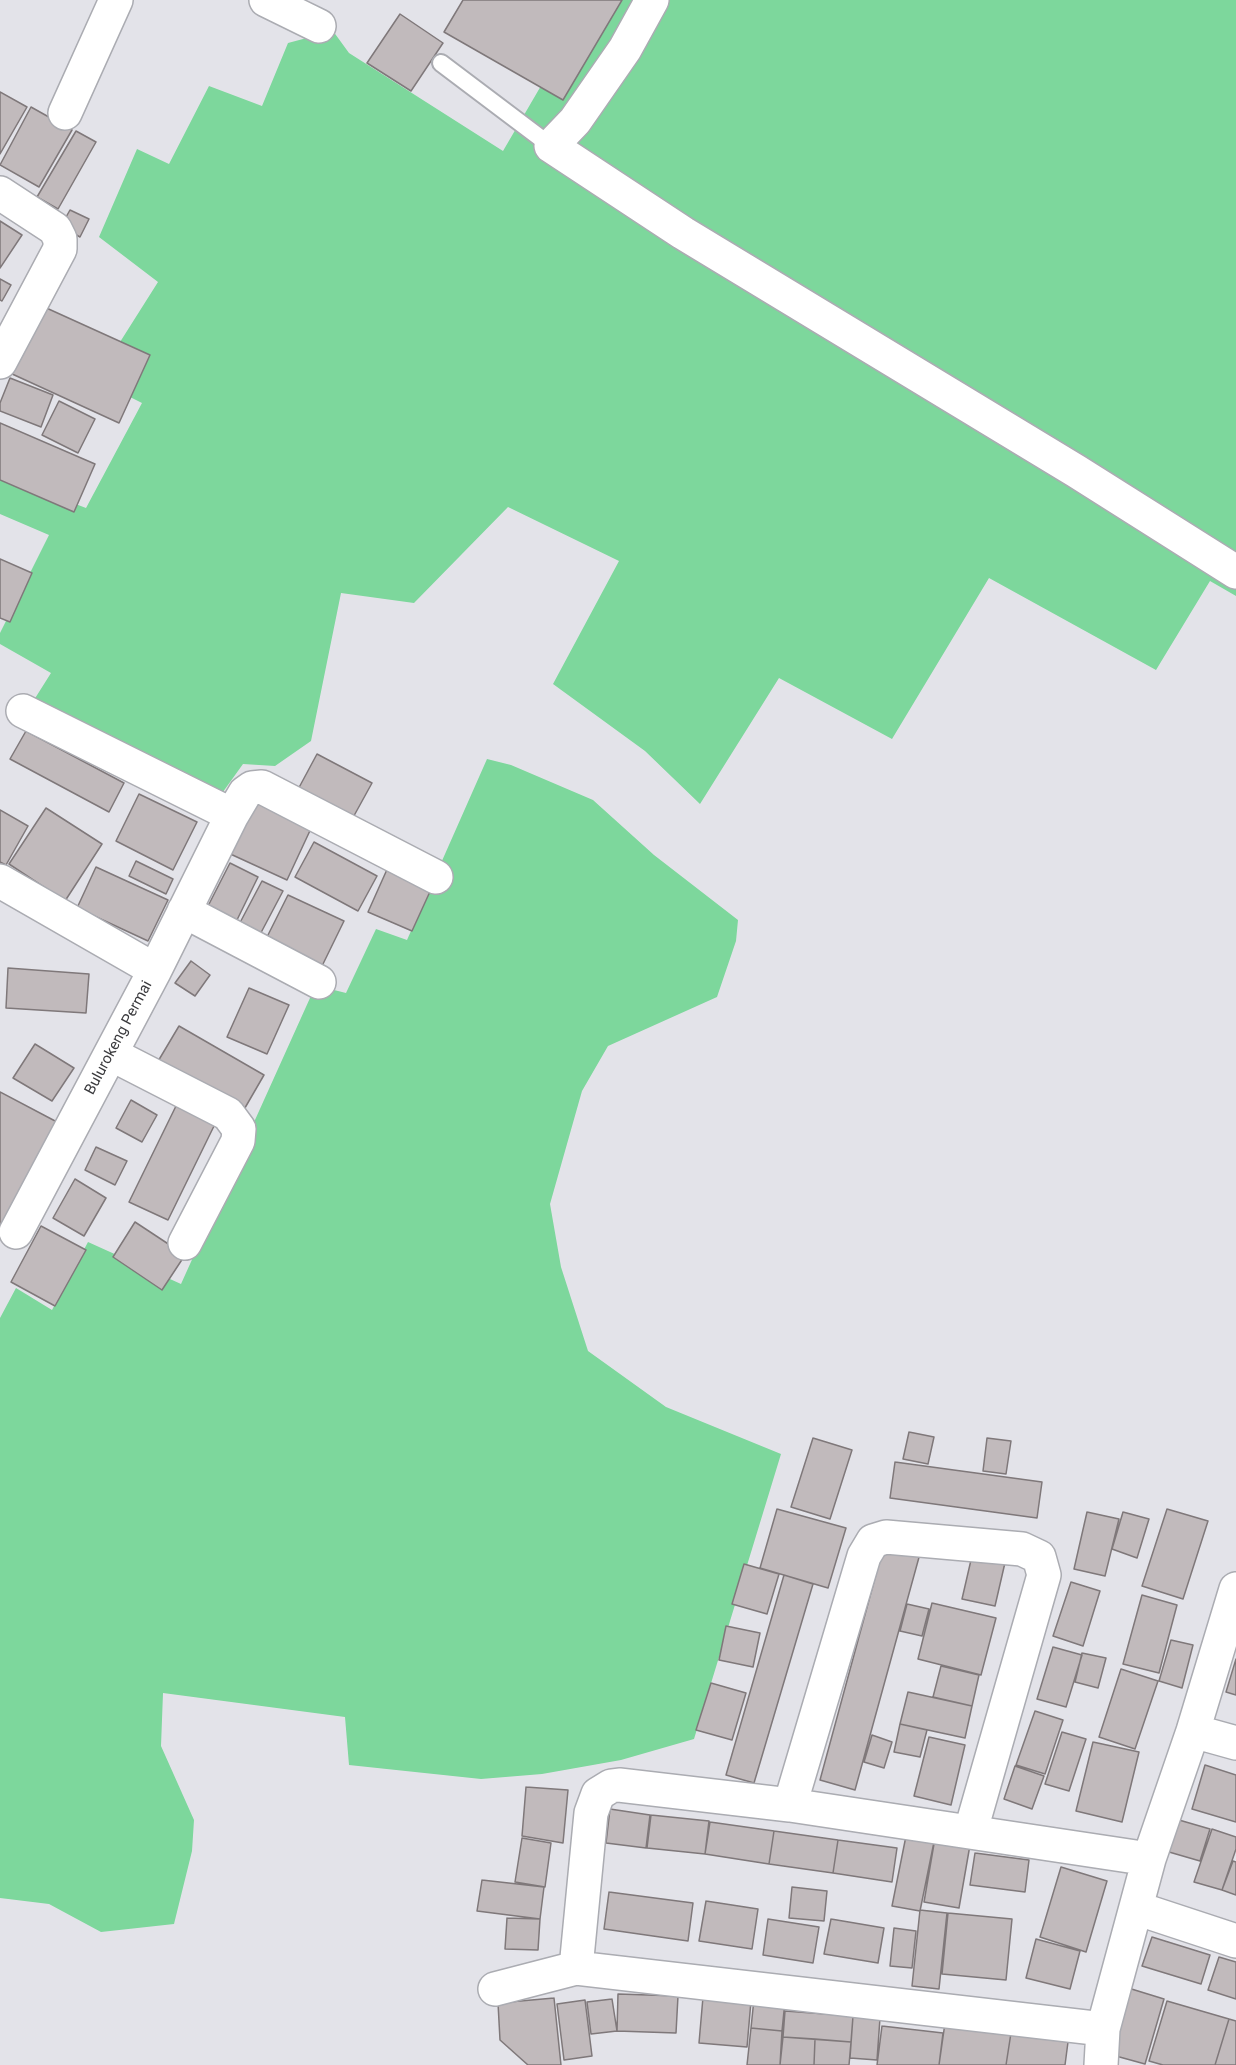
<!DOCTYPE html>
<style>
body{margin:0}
canvas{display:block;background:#e3e3e9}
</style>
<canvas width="1236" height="2065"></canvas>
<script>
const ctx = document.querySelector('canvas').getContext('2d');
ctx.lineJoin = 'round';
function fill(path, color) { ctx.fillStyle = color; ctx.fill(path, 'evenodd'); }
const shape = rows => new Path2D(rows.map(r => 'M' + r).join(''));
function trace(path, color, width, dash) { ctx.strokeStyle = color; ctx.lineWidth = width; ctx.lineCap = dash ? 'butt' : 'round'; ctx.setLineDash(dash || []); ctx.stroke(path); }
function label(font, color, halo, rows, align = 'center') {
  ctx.font = font + ' Roboto,sans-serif'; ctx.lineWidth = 6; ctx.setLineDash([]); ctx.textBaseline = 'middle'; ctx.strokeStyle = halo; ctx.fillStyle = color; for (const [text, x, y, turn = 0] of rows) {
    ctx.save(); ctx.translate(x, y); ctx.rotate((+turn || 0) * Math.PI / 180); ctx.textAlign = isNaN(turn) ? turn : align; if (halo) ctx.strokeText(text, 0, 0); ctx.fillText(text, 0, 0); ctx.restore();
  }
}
fill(shape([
 [591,0,1236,0,1236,596,1210,581,1156,670,989,578,892,739,779,678,700,804,645,751,553,684,619,561,508,507,414,603,341,593,311,741,275,766,243,764,215,803,27,711,51,673,0,644,0,633,49,535,0,514,0,475,86,508,142,403,96,380,158,282,99,237,137,149,169,164,209,86,262,106,288,43,333,31,349,53,503,151],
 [487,759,511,765,593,800,654,855,738,920,736,941,717,997,608,1046,582,1091,550,1204,561,1267,588,1351,666,1407,781,1454,694,1739,621,1760,542,1774,481,1779,349,1765,345,1717,163,1693,161,1746,194,1820,192,1851,174,1924,101,1932,49,1904,0,1898,0,1318,16,1288,52,1310,88,1242,181,1284,310,998,326,988,346,993,376,929,407,940]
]), '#7dd79c');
const building = shape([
 [463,0,622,0,563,100,444,32,463,0],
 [400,14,443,43,411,91,367,63,400,14],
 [0,92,27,107,0,154,0,92],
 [31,107,72,130,39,187,0,165,31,107],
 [76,131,96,142,58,209,37,197,76,131],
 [70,210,89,219,80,237,61,226,70,210],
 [0,221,22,235,0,268,0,221],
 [0,279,11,285,2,301,0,300,0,279],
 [42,306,150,355,119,423,10,373,42,306],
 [10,378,53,395,41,427,0,411,0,403,10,378],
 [59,401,95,419,78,453,42,435,59,401],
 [0,423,95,464,74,512,0,480,0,423],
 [0,559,32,573,10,622,0,618,0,559],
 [26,731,124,783,109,812,10,759,26,731],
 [317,754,372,783,350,823,295,795,317,754],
 [139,794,197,822,173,870,116,841,139,794],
 [253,794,314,822,287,880,226,852,253,794],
 [46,808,102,844,65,901,9,864,46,808],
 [0,810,28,826,6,865,0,862,0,810],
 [314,842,377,876,358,911,295,877,314,842],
 [136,861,173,879,166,894,129,876,136,861],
 [230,863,258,877,235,924,206,910,230,863],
 [389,865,433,885,412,931,368,912,389,865],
 [96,867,168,900,148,941,77,908,96,867],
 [262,881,283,891,255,944,234,934,262,881],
 [288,895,344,921,322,966,266,939,288,895],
 [191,961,210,975,195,996,175,983,191,961],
 [8,968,89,974,86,1013,6,1008,8,968],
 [249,988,289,1005,267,1054,227,1037,249,988],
 [179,1026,264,1075,242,1113,157,1063,179,1026],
 [35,1044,74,1068,52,1101,13,1078,35,1044],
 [0,1092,57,1122,0,1230,0,1092],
 [131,1100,157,1115,142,1142,116,1128,131,1100],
 [176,1106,215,1124,168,1220,129,1202,176,1106],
 [96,1147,127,1161,115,1185,85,1170,96,1147],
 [75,1179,106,1198,84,1236,53,1218,75,1179],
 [135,1222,185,1255,162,1290,113,1257,135,1222],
 [41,1226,86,1250,55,1306,11,1282,41,1226],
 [909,1432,934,1437,928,1464,903,1459,909,1432],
 [813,1438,852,1450,830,1519,791,1507,813,1438],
 [987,1438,1011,1441,1006,1474,983,1471,987,1438],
 [895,1462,1042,1482,1037,1518,890,1498,895,1462],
 [777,1509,846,1528,828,1588,760,1568,777,1509],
 [1167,1509,1208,1521,1183,1599,1142,1586,1167,1509],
 [1087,1512,1119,1519,1105,1576,1074,1569,1087,1512],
 [1123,1512,1149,1519,1137,1558,1112,1549,1123,1512],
 [885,1541,921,1550,855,1790,820,1780,885,1541],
 [974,1547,1007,1554,995,1606,962,1599,974,1547],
 [744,1564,779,1574,767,1614,732,1604,744,1564],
 [784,1575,813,1584,754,1783,726,1775,784,1575],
 [1071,1582,1100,1591,1083,1646,1053,1636,1071,1582],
 [1142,1595,1177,1605,1159,1673,1123,1664,1142,1595],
 [932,1603,996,1618,981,1675,918,1659,932,1603],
 [907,1604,929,1609,922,1636,900,1631,907,1604],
 [726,1626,760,1633,753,1667,719,1660,726,1626],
 [1171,1640,1193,1645,1182,1688,1159,1681,1171,1640],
 [1053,1647,1082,1655,1066,1707,1037,1699,1053,1647],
 [1082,1653,1106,1658,1098,1688,1075,1682,1082,1653],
 [1236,1659,1236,1695,1226,1692,1236,1659],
 [941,1666,979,1675,972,1706,933,1697,941,1666],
 [1121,1669,1158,1681,1135,1749,1099,1737,1121,1669],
 [711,1683,746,1693,732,1740,696,1730,711,1683],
 [908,1692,972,1706,965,1738,900,1724,908,1692],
 [1035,1711,1063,1720,1045,1774,1016,1765,1035,1711],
 [900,1724,927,1730,920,1757,894,1752,900,1724],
 [1062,1732,1086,1739,1069,1791,1045,1784,1062,1732],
 [872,1735,892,1742,884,1768,864,1762,872,1735],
 [929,1737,965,1745,951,1805,914,1796,929,1737],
 [1093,1742,1139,1752,1122,1822,1076,1811,1093,1742],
 [1205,1765,1236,1775,1236,1822,1192,1809,1205,1765],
 [1015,1766,1044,1776,1032,1809,1004,1799,1015,1766],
 [526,1787,568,1790,563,1843,522,1836,526,1787],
 [610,1809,650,1815,646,1848,606,1843,610,1809],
 [651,1815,709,1821,705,1854,647,1848,651,1815],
 [1179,1820,1210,1829,1200,1861,1169,1852,1179,1820],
 [710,1822,774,1831,769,1864,705,1854,710,1822],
 [1212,1829,1236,1837,1236,1849,1222,1890,1194,1882,1212,1829],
 [774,1831,838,1840,833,1873,769,1864,774,1831],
 [906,1836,934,1842,920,1911,892,1906,906,1836],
 [522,1838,551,1843,545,1887,515,1882,522,1838],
 [935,1838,970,1845,959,1908,924,1902,935,1838],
 [838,1840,897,1848,892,1882,833,1873,838,1840],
 [975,1853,1029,1860,1025,1892,970,1885,975,1853],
 [1233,1861,1236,1862,1236,1895,1222,1890,1233,1861],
 [1061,1867,1107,1881,1086,1952,1040,1937,1061,1867],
 [482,1880,544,1887,540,1919,477,1911,482,1880],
 [792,1887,827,1891,824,1921,789,1918,792,1887],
 [609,1892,693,1903,688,1941,604,1929,609,1892],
 [706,1901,758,1909,752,1949,699,1941,706,1901],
 [920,1910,947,1913,939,1989,912,1986,920,1910],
 [948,1913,1012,1919,1006,1980,942,1974,948,1913],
 [507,1918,540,1919,538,1950,505,1949,507,1918],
 [768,1919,819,1927,813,1963,763,1955,768,1919],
 [831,1919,884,1928,878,1963,824,1954,831,1919],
 [894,1928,916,1931,912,1968,890,1966,894,1928],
 [1152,1937,1210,1955,1201,1984,1142,1966,1152,1937],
 [1036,1939,1080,1951,1070,1989,1026,1978,1036,1939],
 [1219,1957,1236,1962,1236,1999,1208,1990,1219,1957],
 [1125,1987,1164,1999,1145,2064,1105,2053,1125,1987],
 [618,1994,678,1996,676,2033,617,2031,618,1994],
 [703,1997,751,2001,747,2047,699,2043,703,1997],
 [554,1998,561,2065,528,2065,500,2040,498,2003,554,1998],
 [612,1999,617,2031,591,2034,587,2002,612,1999],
 [754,1999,785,2001,782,2031,751,2028,754,1999],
 [585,2000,592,2056,564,2060,557,2004,585,2000],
 [1167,2001,1229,2019,1215,2065,1163,2065,1149,2061,1167,2001],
 [785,2011,853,2016,851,2042,783,2037,785,2011],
 [853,2016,880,2018,877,2060,850,2058,853,2016],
 [1229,2019,1236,2021,1236,2065,1215,2065,1229,2019],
 [945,2023,1011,2033,1006,2065,939,2065,945,2023],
 [882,2026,943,2033,939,2065,877,2065,882,2026],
 [751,2028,782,2031,780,2065,747,2065,751,2028],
 [1011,2033,1068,2042,1065,2065,1006,2065,1011,2033],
 [783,2037,815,2039,814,2065,780,2065,783,2037],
 [815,2039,851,2042,849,2065,814,2065,815,2039]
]);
fill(building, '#c1babc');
trace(building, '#7f787a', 1.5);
const lane = shape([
 [441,63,551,146]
]);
const street = shape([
 [266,0,319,26],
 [652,0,625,49,575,121,551,146,683,233,1076,471,1236,572],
 [65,113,116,0],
 [0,193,55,229,60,239,60,249,0,362],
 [23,711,232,815],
 [0,881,155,970,16,1232],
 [184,911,319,982],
 [155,970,232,815,245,793,252,788,262,787,436,877],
 [111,1054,228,1114,239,1129,238,1141,185,1243],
 [1193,1731,1236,1743],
 [790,1805,864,1556,873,1541,886,1537,1022,1549,1039,1557,1044,1575,971,1830],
 [1136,1908,1236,1941],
 [576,1968,591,1813,598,1794,611,1786,619,1785,790,1805,1149,1859],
 [495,1989,576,1968,1103,2029],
 [1101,2065,1103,2029,1149,1859,1193,1731,1236,1589]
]);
trace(lane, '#abacb2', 20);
trace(street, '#abacb2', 36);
trace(lane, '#fff', 16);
trace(street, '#fff', 33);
label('15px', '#3a3a3d', '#fff', [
 ["Bulurokeng Permai",119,1038,-62]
]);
</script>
